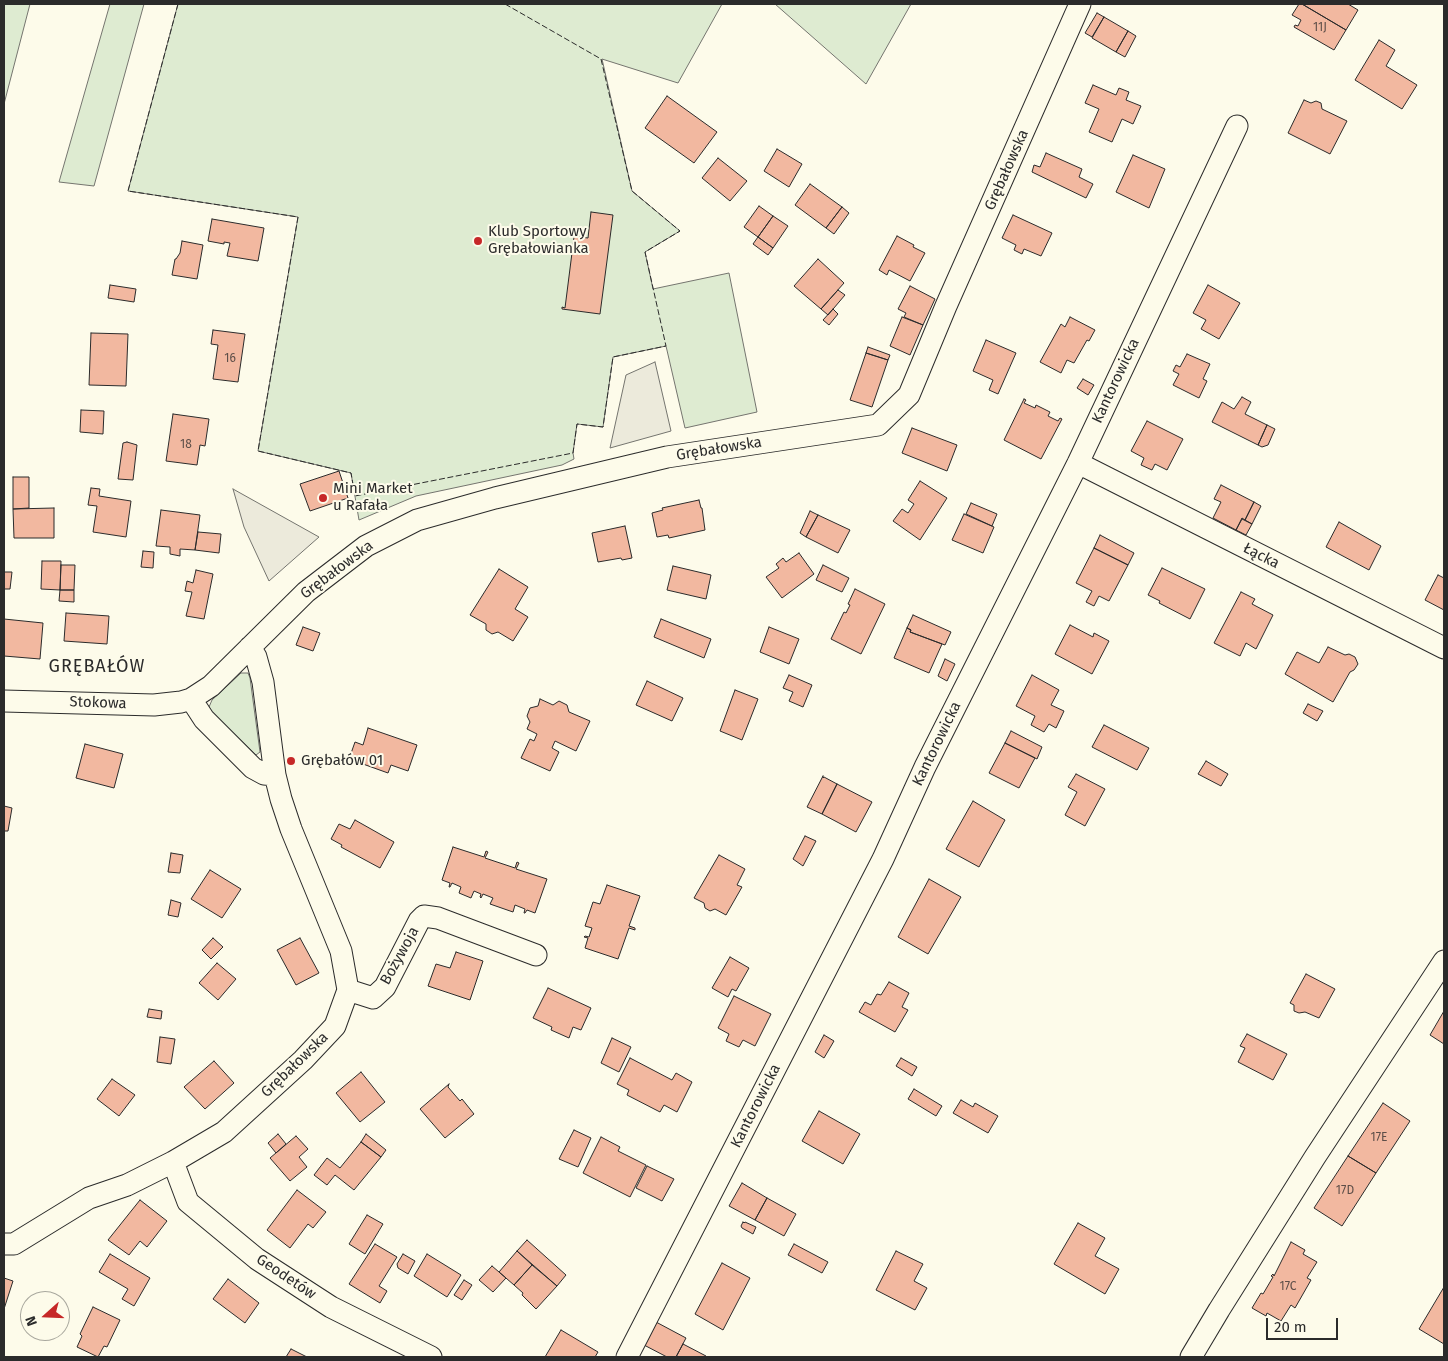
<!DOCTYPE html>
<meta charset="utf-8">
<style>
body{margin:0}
#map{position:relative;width:1448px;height:1361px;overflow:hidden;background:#fdfbea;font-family:"Fira Sans",sans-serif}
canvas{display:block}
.frame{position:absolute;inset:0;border:5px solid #2b2b2b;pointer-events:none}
.north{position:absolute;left:20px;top:1291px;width:50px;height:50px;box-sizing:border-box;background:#fdfbea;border:1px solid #a9a89e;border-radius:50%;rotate:250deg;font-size:14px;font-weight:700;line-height:20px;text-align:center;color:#2b2b2b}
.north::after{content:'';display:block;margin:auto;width:18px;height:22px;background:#c62828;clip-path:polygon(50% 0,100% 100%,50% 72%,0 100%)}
.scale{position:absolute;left:1266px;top:1318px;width:72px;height:22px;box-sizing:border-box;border:2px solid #2b2b2b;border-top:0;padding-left:6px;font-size:15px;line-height:18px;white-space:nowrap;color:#2b2b2b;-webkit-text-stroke:4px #fdfbea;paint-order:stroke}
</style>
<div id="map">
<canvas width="1448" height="1361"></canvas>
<div class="frame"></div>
<div class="north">N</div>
<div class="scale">20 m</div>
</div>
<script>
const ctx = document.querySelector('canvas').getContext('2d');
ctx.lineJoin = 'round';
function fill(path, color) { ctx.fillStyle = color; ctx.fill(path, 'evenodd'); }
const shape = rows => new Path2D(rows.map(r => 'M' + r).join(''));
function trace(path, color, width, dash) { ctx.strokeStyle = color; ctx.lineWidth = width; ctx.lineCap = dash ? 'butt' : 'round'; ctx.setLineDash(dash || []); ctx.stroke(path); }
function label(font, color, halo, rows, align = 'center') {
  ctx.font = font + ' "Fira Sans",sans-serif'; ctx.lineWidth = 4; ctx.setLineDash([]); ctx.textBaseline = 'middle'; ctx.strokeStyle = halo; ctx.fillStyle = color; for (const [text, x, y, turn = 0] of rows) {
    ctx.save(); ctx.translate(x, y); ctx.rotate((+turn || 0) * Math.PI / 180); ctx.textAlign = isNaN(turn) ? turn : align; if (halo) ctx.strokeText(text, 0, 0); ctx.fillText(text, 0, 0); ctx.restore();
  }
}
const green = shape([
 [4,4,30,4,4,104,4,4],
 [110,4,144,4,94,186,59,182,110,4],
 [178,4,722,4,678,83,602,59,632,191,680,231,645,252,653,289,729,273,757,412,685,428,666,346,613,357,603,427,577,424,573,453,574,459,562,465,416,496,359,520,351,473,258,451,298,217,128,191,178,4],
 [775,4,911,4,866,84,775,4],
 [241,673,248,673,250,678,260,752,256,755,212,713,209,707,212,700,241,673]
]);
fill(green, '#deebd1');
trace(green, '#74746e', 1);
const parking = shape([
 [655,362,671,431,610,448,626,375,655,362],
 [233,489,319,537,269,581,244,527,233,489]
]);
fill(parking, '#eceadb');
trace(parking, '#74746e', 1);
const building = shape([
 [1299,4,1302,4,1346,30,1334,50,1294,27,1295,25,1298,26,1301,20,1292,15,1299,4],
 [1302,4,1348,4,1358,10,1346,30,1302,4],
 [1097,13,1104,17,1092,37,1085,33,1097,13],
 [1104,17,1128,31,1116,52,1092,38,1104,17],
 [1128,31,1136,36,1125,57,1116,52,1128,31],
 [1379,40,1395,50,1386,66,1417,85,1402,109,1355,80,1379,40],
 [1093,85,1116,95,1119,88,1129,92,1126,100,1141,106,1133,124,1122,119,1112,142,1089,132,1099,109,1085,103,1093,85],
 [667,96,717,132,694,163,645,128,667,96],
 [1304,100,1311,103,1316,101,1321,103,1322,109,1347,121,1330,154,1288,133,1304,100],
 [777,149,802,164,789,187,764,171,777,149],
 [1046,153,1082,169,1079,177,1093,184,1086,198,1032,172,1034,165,1040,167,1046,153],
 [1133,155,1165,169,1149,208,1116,192,1133,155],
 [718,158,747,181,730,201,702,178,718,158],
 [810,184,842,207,826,228,795,205,810,184],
 [759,206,773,216,758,237,744,227,759,206],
 [842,207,849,213,834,234,826,228,842,207],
 [591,212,613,215,600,314,562,309,562,307,565,308,574,237,571,237,572,236,588,238,591,212],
 [1013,215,1052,233,1041,256,1024,249,1022,254,1014,250,1016,245,1002,238,1013,215],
 [773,216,788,226,773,248,758,237,773,216],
 [212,219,264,228,258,261,227,256,230,243,224,242,224,244,208,241,212,219],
 [897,236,914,245,913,247,925,253,910,281,889,270,887,275,879,270,897,236],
 [758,237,773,248,768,255,753,244,758,237],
 [182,241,203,245,197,279,172,275,175,259,176,259,180,253,182,241],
 [818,259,844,283,821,309,794,286,818,259],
 [110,285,136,289,134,302,108,298,110,285],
 [1208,285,1240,303,1219,339,1201,329,1206,320,1193,313,1208,285],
 [910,286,935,299,923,325,904,317,906,313,898,309,910,286],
 [838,290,845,295,828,315,821,309,838,290],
 [833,309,838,314,829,325,823,320,833,309],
 [902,317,923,325,910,355,890,346,902,317],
 [1070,317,1095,330,1089,341,1087,340,1074,363,1067,360,1061,373,1040,362,1061,324,1065,327,1070,317],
 [213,330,245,334,238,382,213,379,218,345,211,344,213,330],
 [91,333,128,334,126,386,89,385,91,333],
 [986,340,1016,353,998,394,989,390,993,380,973,371,986,340],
 [868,347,890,355,888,360,866,353,868,347],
 [866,353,888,360,872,407,850,400,866,353],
 [1187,354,1210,364,1203,379,1207,381,1199,398,1173,385,1179,374,1173,371,1176,365,1180,367,1187,354],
 [1083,379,1094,385,1088,395,1077,388,1083,379],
 [1242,397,1251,402,1245,414,1267,425,1258,445,1212,422,1222,402,1234,409,1242,397],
 [1024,399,1026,400,1024,403,1035,408,1036,405,1050,412,1048,416,1058,421,1060,418,1062,419,1041,459,1004,440,1024,399],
 [81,410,104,411,103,434,80,432,81,410],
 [173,414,209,419,205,446,200,445,197,465,166,461,173,414],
 [1147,421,1183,439,1167,470,1155,464,1152,470,1141,465,1144,458,1131,451,1147,421],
 [1267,425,1275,429,1268,445,1262,447,1258,445,1267,425],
 [912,428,957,445,947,471,902,453,912,428],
 [127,442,137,445,133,480,118,479,123,443,127,442],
 [339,471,348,498,310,511,300,484,339,471],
 [13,477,29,477,29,508,13,509,13,477],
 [920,481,947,498,920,540,893,521,902,509,908,513,914,504,908,500,920,481],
 [1221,485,1254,502,1245,520,1242,518,1236,530,1213,518,1221,502,1214,499,1221,485],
 [91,488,100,489,99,496,131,501,126,537,93,532,97,506,88,505,91,488],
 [699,500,701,508,702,508,705,530,669,538,668,535,657,537,652,513,663,510,662,508,699,500],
 [1254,502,1261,506,1252,524,1245,520,1254,502],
 [971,503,997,514,992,526,966,514,971,503],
 [54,508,54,538,14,538,13,509,54,508],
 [161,510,200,515,195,550,180,549,180,556,170,554,170,547,156,546,161,510],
 [810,511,818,515,806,537,800,533,810,511],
 [964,514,994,527,983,553,952,540,964,514],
 [818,515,850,530,838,553,806,537,818,515],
 [1242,519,1252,524,1246,535,1236,530,1242,519],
 [1339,522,1381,546,1369,570,1326,547,1339,522],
 [625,526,632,558,622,560,621,558,598,562,592,533,625,526],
 [198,532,221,534,219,553,195,550,198,532],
 [1100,535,1134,553,1128,565,1094,548,1100,535],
 [1094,548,1128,565,1109,601,1099,596,1094,606,1086,602,1092,591,1076,583,1094,548],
 [143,551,154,552,153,568,141,567,143,551],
 [799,553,814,574,782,598,766,577,779,568,776,564,783,558,786,562,799,553],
 [42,561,61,561,60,590,41,589,42,561],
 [61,565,75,565,74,590,60,590,61,565],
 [823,565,849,578,842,592,816,580,823,565],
 [673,566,711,575,706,599,667,590,673,566],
 [1162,568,1205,589,1190,619,1159,603,1160,601,1148,595,1162,568],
 [499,569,528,587,515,609,528,617,513,641,498,632,492,634,486,630,486,624,470,615,499,569],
 [196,570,213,574,204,619,186,616,192,592,185,591,187,581,193,583,196,570],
 [4,572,12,572,10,589,4,589,4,572],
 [1438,575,1444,578,1444,610,1425,600,1438,575],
 [855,589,885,604,861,654,831,639,844,612,846,613,850,605,848,604,855,589],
 [60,590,74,590,74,602,59,601,60,590],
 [1241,592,1255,599,1252,604,1273,615,1256,649,1246,643,1240,656,1214,643,1241,592],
 [66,613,109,616,107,644,64,641,66,613],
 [913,615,951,632,945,645,910,632,911,630,907,628,913,615],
 [4,619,43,623,40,659,4,656,4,619],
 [661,619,711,639,704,658,654,637,661,619],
 [1070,625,1093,637,1094,633,1109,641,1092,674,1055,654,1070,625],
 [303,627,320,633,313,651,296,645,303,627],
 [769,627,799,639,789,664,760,652,769,627],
 [907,628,911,630,910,632,942,644,929,673,894,658,907,628],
 [1328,647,1345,655,1349,654,1355,657,1358,664,1354,670,1350,672,1333,702,1285,674,1297,652,1319,663,1328,647],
 [945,659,955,664,947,681,938,676,945,659],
 [789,675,812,685,803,707,789,701,793,692,783,688,789,675],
 [1032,675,1059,690,1051,705,1064,711,1056,728,1049,724,1044,732,1031,725,1035,716,1016,706,1032,675],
 [647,681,683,698,672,721,636,705,647,681],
 [735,690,758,699,742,740,720,731,735,690],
 [540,699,553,705,559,701,567,705,569,712,590,721,576,751,555,741,552,748,559,752,550,771,521,758,530,739,534,741,537,734,527,729,530,722,527,716,530,708,538,706,540,699],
 [1308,704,1323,711,1317,721,1303,713,1308,704],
 [1104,725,1149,748,1137,770,1092,747,1104,725],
 [368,728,417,745,408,771,391,765,388,773,349,759,355,742,363,745,368,728],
 [1011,731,1042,747,1037,759,1005,743,1011,731],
 [1005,743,1035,758,1019,788,989,773,1005,743],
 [85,744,123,754,114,788,76,778,85,744],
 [1206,761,1228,774,1221,786,1198,774,1206,761],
 [1076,774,1105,789,1085,826,1065,815,1077,792,1068,787,1076,774],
 [823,776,823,778,824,777,837,784,822,814,807,807,823,776],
 [837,784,872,802,856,832,822,814,837,784],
 [973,801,1005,820,979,867,946,849,973,801],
 [4,806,12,808,8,831,4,831,4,806],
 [355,820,394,842,380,868,341,847,342,845,331,839,339,824,350,829,355,820],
 [805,836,816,841,803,866,793,859,805,836],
 [453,847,484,857,486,851,488,852,485,858,515,868,517,862,519,863,516,869,547,879,535,913,527,910,525,913,524,913,525,909,515,905,513,912,490,904,493,898,483,894,481,898,480,897,481,894,474,891,471,898,459,893,461,887,452,883,450,887,449,887,450,883,442,880,453,847],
 [171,853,183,855,180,873,168,872,171,853],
 [719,855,745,869,737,885,742,887,726,915,715,909,710,911,705,908,704,903,694,898,719,855],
 [210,870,241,889,222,918,191,899,210,870],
 [929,879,961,897,928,954,898,937,929,879],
 [607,885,640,896,629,926,635,928,635,930,629,928,618,959,585,948,588,938,584,937,585,936,589,937,592,928,585,926,593,902,600,904,607,885],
 [171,900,181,903,178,917,168,915,171,900],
 [213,938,223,947,211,959,202,950,213,938],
 [300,938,319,973,296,985,277,950,300,938],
 [456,952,483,961,470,1000,428,986,436,964,450,968,456,952],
 [730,957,749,968,736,991,732,989,728,997,712,988,730,957],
 [217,963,236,979,218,1000,199,983,217,963],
 [1306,974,1335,989,1319,1018,1305,1012,1299,1013,1294,1011,1294,1005,1290,1003,1306,974],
 [889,982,909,993,902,1007,908,1010,895,1032,859,1012,865,1002,871,1005,877,994,881,995,889,982],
 [548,988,591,1008,581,1030,573,1027,569,1038,551,1030,552,1027,533,1018,548,988],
 [734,996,771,1014,755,1046,743,1040,739,1047,726,1041,729,1034,718,1028,734,996],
 [149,1009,162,1011,161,1019,147,1017,149,1009],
 [1444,1011,1444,1044,1430,1035,1444,1011],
 [1247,1034,1287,1054,1273,1080,1238,1062,1245,1048,1240,1046,1247,1034],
 [824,1035,834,1041,824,1058,815,1052,824,1035],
 [160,1037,175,1039,171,1064,157,1062,160,1037],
 [612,1038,631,1047,619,1072,601,1063,612,1038],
 [630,1058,672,1080,676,1073,692,1082,677,1112,664,1105,660,1112,627,1095,629,1090,617,1084,630,1058],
 [901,1058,917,1067,912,1076,896,1066,901,1058],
 [214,1061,234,1083,205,1109,184,1087,214,1061],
 [361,1072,385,1102,360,1122,336,1093,361,1072],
 [112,1079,135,1095,119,1116,97,1099,112,1079],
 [449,1084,448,1087,460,1101,462,1099,474,1114,445,1138,420,1109,449,1084],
 [914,1089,942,1106,936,1116,908,1099,914,1089],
 [961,1100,973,1107,975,1103,998,1116,988,1133,953,1113,961,1100],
 [1383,1103,1410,1121,1376,1173,1348,1156,1383,1103],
 [819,1111,860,1134,843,1164,802,1141,819,1111],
 [574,1130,591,1138,578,1167,559,1159,574,1130],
 [278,1134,286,1144,276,1153,268,1143,278,1134],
 [366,1134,386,1150,381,1157,361,1142,366,1134],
 [296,1136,308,1149,299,1157,307,1167,290,1181,270,1158,296,1136],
 [601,1137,620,1147,618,1151,646,1165,630,1197,583,1173,601,1137],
 [361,1142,381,1157,354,1190,335,1175,327,1185,314,1175,327,1158,340,1168,361,1142],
 [1348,1156,1376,1173,1342,1226,1314,1208,1348,1156],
 [647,1166,674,1179,662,1201,636,1188,647,1166],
 [742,1183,767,1198,755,1220,729,1206,742,1183],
 [297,1190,326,1212,313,1228,308,1224,290,1248,267,1230,297,1190],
 [767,1198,796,1214,784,1236,755,1220,767,1198],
 [140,1200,167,1221,147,1247,140,1241,129,1255,108,1240,140,1200],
 [367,1215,383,1224,365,1254,349,1244,367,1215],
 [743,1222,744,1223,745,1222,756,1227,753,1234,742,1228,741,1226,743,1222],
 [1078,1223,1105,1238,1095,1256,1119,1269,1105,1294,1054,1264,1078,1223],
 [527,1240,566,1275,557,1286,517,1251,527,1240],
 [1291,1242,1305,1250,1303,1254,1317,1262,1307,1278,1311,1280,1295,1308,1291,1305,1281,1321,1267,1313,1266,1316,1252,1308,1261,1293,1263,1294,1273,1277,1271,1276,1273,1274,1274,1276,1291,1242],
 [375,1244,397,1257,379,1286,387,1291,380,1303,349,1284,375,1244],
 [794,1244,828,1262,822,1273,788,1255,794,1244],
 [517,1251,532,1265,514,1285,499,1272,517,1251],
 [896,1251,923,1264,914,1281,927,1288,915,1310,876,1290,896,1251],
 [110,1254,150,1278,134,1306,122,1299,128,1289,99,1272,110,1254],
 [403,1254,415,1261,408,1274,398,1268,397,1264,403,1254],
 [427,1254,461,1275,447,1297,414,1276,427,1254],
 [722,1263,750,1278,723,1330,695,1314,722,1263],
 [532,1265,557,1286,536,1309,522,1295,523,1293,514,1285,532,1265],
 [492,1266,506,1278,493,1292,479,1280,492,1266],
 [4,1278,13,1281,4,1309,4,1278],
 [228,1279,259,1303,245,1323,213,1299,228,1279],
 [464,1280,472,1285,462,1300,454,1295,464,1280],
 [1444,1287,1444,1344,1419,1329,1444,1287],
 [93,1307,120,1320,107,1347,104,1346,98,1357,77,1347,82,1336,80,1334,93,1307],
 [656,1322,686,1338,676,1357,667,1357,644,1345,656,1322],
 [561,1330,598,1352,595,1357,545,1357,561,1330],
 [683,1344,706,1356,706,1357,676,1357,683,1344],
 [291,1349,307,1357,286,1357,291,1349]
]);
fill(building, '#f2b8a0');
trace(building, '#2b2b2b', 1);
const street = shape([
 [1078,463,1444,648],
 [191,699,204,719,253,768,264,774,275,775],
 [4,701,154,705,181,702,191,699,211,686,306,592,366,546,417,520,495,498,667,457,878,425,909,395,946,306,1080,4],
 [348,990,373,998,385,987,419,921,424,916,438,918,536,955],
 [173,1162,188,1202,257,1259,331,1307,431,1357],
 [4,1244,14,1244,89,1198,127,1185,173,1162,224,1132,303,1060,335,1026,348,990,341,951,291,829,281,799,275,775,263,682,256,657,250,647],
 [627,1357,883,859,925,767,1078,463,1237,126],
 [1191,1357,1219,1310,1315,1157,1444,961]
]);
trace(street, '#2b2b2b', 23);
trace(street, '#fdfbea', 21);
trace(shape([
 [178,4,128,191,298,217,258,451,351,473,355,496,573,453,577,424,603,427,613,357,666,346,645,252,680,231,632,191,601,59,505,4]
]), '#2b2b2b', 1, [6, 2.5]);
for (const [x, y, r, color] of [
 [478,241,5,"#c62828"],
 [323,498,5,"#c62828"],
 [291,761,5,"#c62828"]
]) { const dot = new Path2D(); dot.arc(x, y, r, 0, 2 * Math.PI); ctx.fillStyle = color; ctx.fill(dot); trace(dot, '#fdfbea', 2); }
label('12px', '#5d4e48', null, [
 ["11J",1320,28],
 ["16",230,359],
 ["18",186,445],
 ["17E",1379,1138],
 ["17D",1345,1191],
 ["17C",1288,1287]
]);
label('15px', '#2b2b2b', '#fdfbea', [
 ["Grębałowska",1007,170,-66],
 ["Kantorowicka",1116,381,-65],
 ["Grębałowska",719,449,-9],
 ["Łącka",1261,556,27],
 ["Grębałowska",337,570,-37],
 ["Stokowa",98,703,2],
 ["Kantorowicka",937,744,-64],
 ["Bożywoja",400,956,-61],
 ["Grębałowska",295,1065,-44],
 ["Kantorowicka",756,1106,-63],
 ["Geodetów",286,1277,34]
]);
label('15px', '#2b2b2b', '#fdfbea', [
 ["Klub Sportowy",488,232],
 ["Grębałowianka",488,249],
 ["Mini Market",333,489],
 ["u Rafała",333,506],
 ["Grębałów 01",301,761]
], 'left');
ctx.letterSpacing = '1px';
label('18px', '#2b2b2b', '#fdfbea', [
 ["GRĘBAŁÓW",97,667]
]);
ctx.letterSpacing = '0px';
</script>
